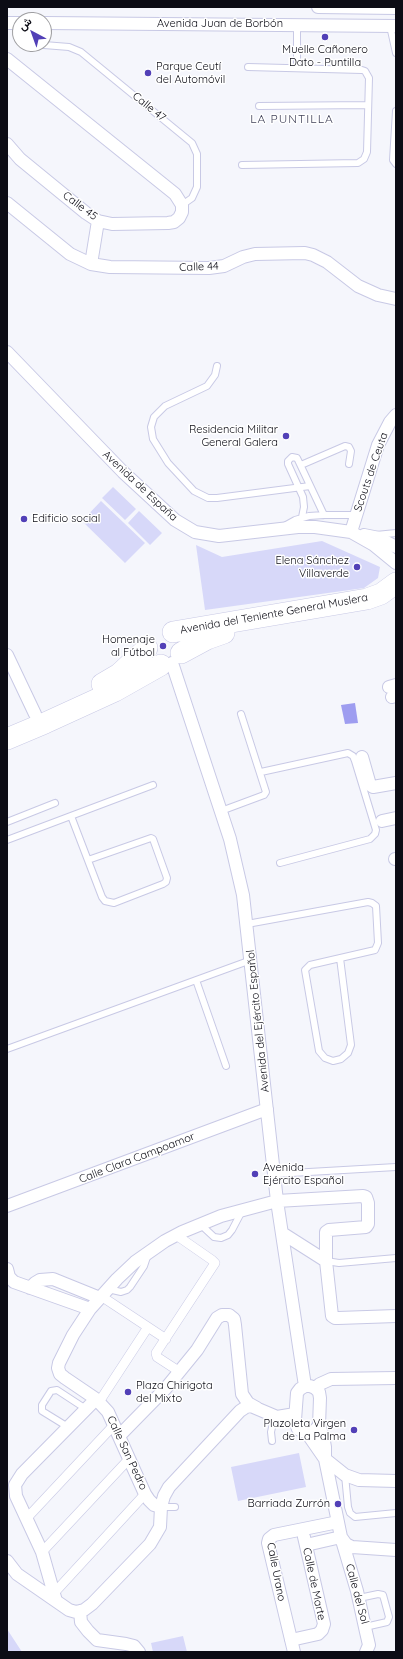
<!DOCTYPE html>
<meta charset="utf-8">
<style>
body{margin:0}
#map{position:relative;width:403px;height:1659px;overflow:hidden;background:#f5f6fc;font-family:Quicksand,Vazirmatn,sans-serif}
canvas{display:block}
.frame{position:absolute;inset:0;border:8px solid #0c0c15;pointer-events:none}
.north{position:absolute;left:12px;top:12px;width:40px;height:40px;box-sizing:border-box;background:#fff;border:1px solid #9e9ea1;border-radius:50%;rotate:319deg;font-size:11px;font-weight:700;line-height:16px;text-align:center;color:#0c0c15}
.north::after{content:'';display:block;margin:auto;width:14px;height:18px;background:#5240b7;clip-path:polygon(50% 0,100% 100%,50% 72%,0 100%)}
</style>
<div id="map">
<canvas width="403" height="1659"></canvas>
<div class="frame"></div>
<div class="north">ش</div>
</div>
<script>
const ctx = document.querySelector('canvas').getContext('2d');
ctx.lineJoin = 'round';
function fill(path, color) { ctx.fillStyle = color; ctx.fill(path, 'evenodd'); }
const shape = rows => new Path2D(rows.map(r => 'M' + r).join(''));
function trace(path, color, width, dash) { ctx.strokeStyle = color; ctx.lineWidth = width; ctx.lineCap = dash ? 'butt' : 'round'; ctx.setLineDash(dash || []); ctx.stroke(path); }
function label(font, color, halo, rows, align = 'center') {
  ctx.font = font + ' Quicksand,sans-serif'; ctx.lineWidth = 3; ctx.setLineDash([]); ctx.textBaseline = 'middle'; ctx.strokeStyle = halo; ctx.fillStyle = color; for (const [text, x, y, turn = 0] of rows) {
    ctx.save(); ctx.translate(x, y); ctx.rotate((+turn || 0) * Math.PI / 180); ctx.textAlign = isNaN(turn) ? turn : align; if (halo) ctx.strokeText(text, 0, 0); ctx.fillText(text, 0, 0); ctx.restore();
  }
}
fill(shape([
 [113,487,136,509,125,520,102,498],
 [101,501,145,543,125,563,82,521],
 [139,511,162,533,150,545,128,523],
 [322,541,380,567,378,578,364,588,205,610,196,545,222,557],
 [299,1453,306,1487,238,1501,231,1467],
 [7,1629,22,1652,7,1652],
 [183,1636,187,1652,153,1652,151,1643]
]), '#d7d8f9');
fill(shape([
 [355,703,358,723,345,724,341,705]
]), '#9e9df0');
const service = shape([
 [297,25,297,68],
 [390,26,396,53],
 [44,45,69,47,81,52,192,143,197,154,197,187,192,198,182,205],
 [259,106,368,105],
 [396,111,393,160,396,164],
 [242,165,358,163,364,159,367,152,369,78,365,71,362,70,248,67],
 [217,366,215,375,207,386,165,406,154,417,151,427,153,439,168,463,194,491,208,498,217,498,310,486],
 [301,465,345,446,349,447,351,451,349,464],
 [302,517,304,507,303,497,288,464,288,461,292,457,297,458,298,460,324,515],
 [286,525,295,520,309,516,324,515,356,515],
 [376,535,396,533],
 [261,772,348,753,353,756,355,761,376,830,375,834,370,839,280,863],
 [221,811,264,795,266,792,241,714],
 [71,816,102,897,105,901,114,903,163,884,166,882,167,878,153,839,151,838,88,860],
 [7,822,55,803],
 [7,840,153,785],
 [247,924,368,902,372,903,376,906,378,943,375,950,310,965,305,970,319,1051,325,1058,333,1061,341,1059,348,1053,351,1045,340,958],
 [196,980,226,1066],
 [7,1049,251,960],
 [274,1174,396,1167],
 [200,1224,214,1237,221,1238,228,1235,232,1230,242,1211],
 [326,1261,339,1263,396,1258],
 [108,1289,121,1292,127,1290,130,1287,144,1266,148,1254],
 [68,1427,42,1411,42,1405,51,1391,57,1390,86,1409],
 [272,1441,271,1432,273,1423,277,1417],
 [345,1475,348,1507,350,1513,355,1517,396,1513],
 [161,1507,175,1507],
 [359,1598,378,1594,383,1595,389,1617,387,1622,365,1627]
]);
const pedestrian = shape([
 [176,1235,212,1260,215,1263,156,1353,157,1357,180,1372],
 [101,1296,166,1339],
 [99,1402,148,1327],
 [26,1519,114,1425],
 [42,1552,129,1459],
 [55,1592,145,1494]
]);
const minor = shape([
 [318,7,396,8],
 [7,23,20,23],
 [44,23,396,26],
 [7,59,175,194,182,205,182,212,179,218,174,222,168,223,112,224,98,221,86,213,20,159,7,144],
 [7,203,70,254,91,264,110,267,209,268,224,266,243,257,255,254,305,253,313,255,327,262,358,286,378,295,396,299],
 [91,264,98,221],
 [7,352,123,472,175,520,195,532,219,536,298,527,315,527,351,532,374,545,396,563],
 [351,532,378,445,390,422,396,415],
 [364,535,379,538,396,547],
 [7,655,35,714],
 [172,663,230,839,243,895,277,1201,305,1386],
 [389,687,396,685],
 [392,697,396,696],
 [362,757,370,785,373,787,396,783],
 [382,821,396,818],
 [395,859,396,859],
 [7,1206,267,1109],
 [282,1233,326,1261],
 [7,1269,9,1277,14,1282,90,1309],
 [30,1288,35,1283,40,1280,53,1279,100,1298],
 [305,1386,310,1386,315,1388,319,1392,320,1398,319,1426,312,1433,307,1433,298,1429,295,1420,297,1393,300,1389,305,1386],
 [315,1388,320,1384,331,1379,396,1378],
 [319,1426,323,1436,325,1447,325,1459,341,1537,346,1544,352,1547,396,1550],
 [307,1433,325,1459,345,1475,359,1480,396,1481],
 [119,1436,166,1388,197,1350,217,1318,222,1315,229,1315,234,1319,235,1325,242,1394,248,1403,257,1408],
 [161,1507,154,1505,149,1500,145,1494,108,1412,96,1399,65,1378,60,1374,58,1368,59,1363,73,1335,90,1309,117,1279,135,1262,165,1241,182,1232,221,1216,277,1201,363,1196,366,1197,368,1203,368,1224,366,1227,329,1230,326,1232,326,1261,332,1316,335,1318,338,1318,396,1316],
 [306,1545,341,1537,357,1591,366,1632,369,1645,366,1652],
 [7,1561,17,1574,69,1610,76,1612,84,1610,92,1604,150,1544,160,1527,161,1507,164,1496,169,1487,240,1411,246,1407,251,1406,277,1417,295,1414],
 [56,1601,42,1552,16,1496,15,1485,22,1474,96,1399],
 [80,1611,81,1622,88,1631,97,1640,126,1644,134,1646,139,1652],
 [291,1640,318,1634,322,1630,324,1624,304,1537],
 [294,1652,268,1543,269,1539,274,1535,338,1522]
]);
const trunk = shape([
 [173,632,367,599,381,594,396,583],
 [181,653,207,639,224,633],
 [102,684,119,674,147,648],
 [7,739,45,723,115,691,161,665]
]);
trace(service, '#c8c9e5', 8);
trace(pedestrian, '#c8c9e5', 10);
trace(minor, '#c8c9e5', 14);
trace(trunk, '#c8c9e5', 22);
trace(service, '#fff', 6);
trace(pedestrian, '#fff', 9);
trace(minor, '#fff', 12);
trace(trunk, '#fff', 21);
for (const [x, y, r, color] of [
 [325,37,4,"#5240b7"],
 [148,73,4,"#5240b7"],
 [286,436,4,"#5240b7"],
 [24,519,4,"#5240b7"],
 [357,567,4,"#5240b7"],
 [163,646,4,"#5240b7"],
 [255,1174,4,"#5240b7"],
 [128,1392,4,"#5240b7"],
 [354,1430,4,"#5240b7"],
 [338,1504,4,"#5240b7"]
]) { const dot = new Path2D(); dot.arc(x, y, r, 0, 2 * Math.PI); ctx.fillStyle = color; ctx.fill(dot); trace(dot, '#fff', 1.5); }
label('11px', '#0c0c15', '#fff', [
 ["Avenida Juan de Borbón",220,24],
 ["Calle 47",149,107,39],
 ["Calle 45",80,206,37],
 ["Calle 44",199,267,-2],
 ["Scouts de Ceuta",371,472,-71],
 ["Avenida de España",140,486,43],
 ["Avenida del Teniente General Muslera",274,614,-10],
 ["Avenida del Ejército Español",258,1021,-96],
 ["Calle Clara Campoamor",137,1158,-21],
 ["Calle San Pedro",127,1453,65],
 ["Calle Urano",276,1572,79],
 ["Calle de Marte",314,1584,78],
 ["Calle del Sol",357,1594,75]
]);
label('11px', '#0c0c15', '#fff', [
 ["Muelle Cañonero",325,50,"center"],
 ["Dato - Puntilla",325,63,"center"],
 ["Parque Ceutí",156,67,"left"],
 ["del Automóvil",156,80,"left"],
 ["Residencia Militar",278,430],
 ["General Galera",278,443],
 ["Edificio social",32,519,"left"],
 ["Elena Sánchez",349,561],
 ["Villaverde",349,574],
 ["Homenaje",155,640],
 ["al Fútbol",155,653],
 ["Avenida",263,1168,"left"],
 ["Ejército Español",263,1181,"left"],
 ["Plaza Chirigota",136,1386,"left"],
 ["del Mixto",136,1399,"left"],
 ["Plazoleta Virgen",346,1424],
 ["de La Palma",346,1437],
 ["Barriada Zurrón",330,1504]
], 'right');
ctx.letterSpacing = '1px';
label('12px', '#42435a', '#fff', [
 ["LA PUNTILLA",292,119]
]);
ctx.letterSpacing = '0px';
</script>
